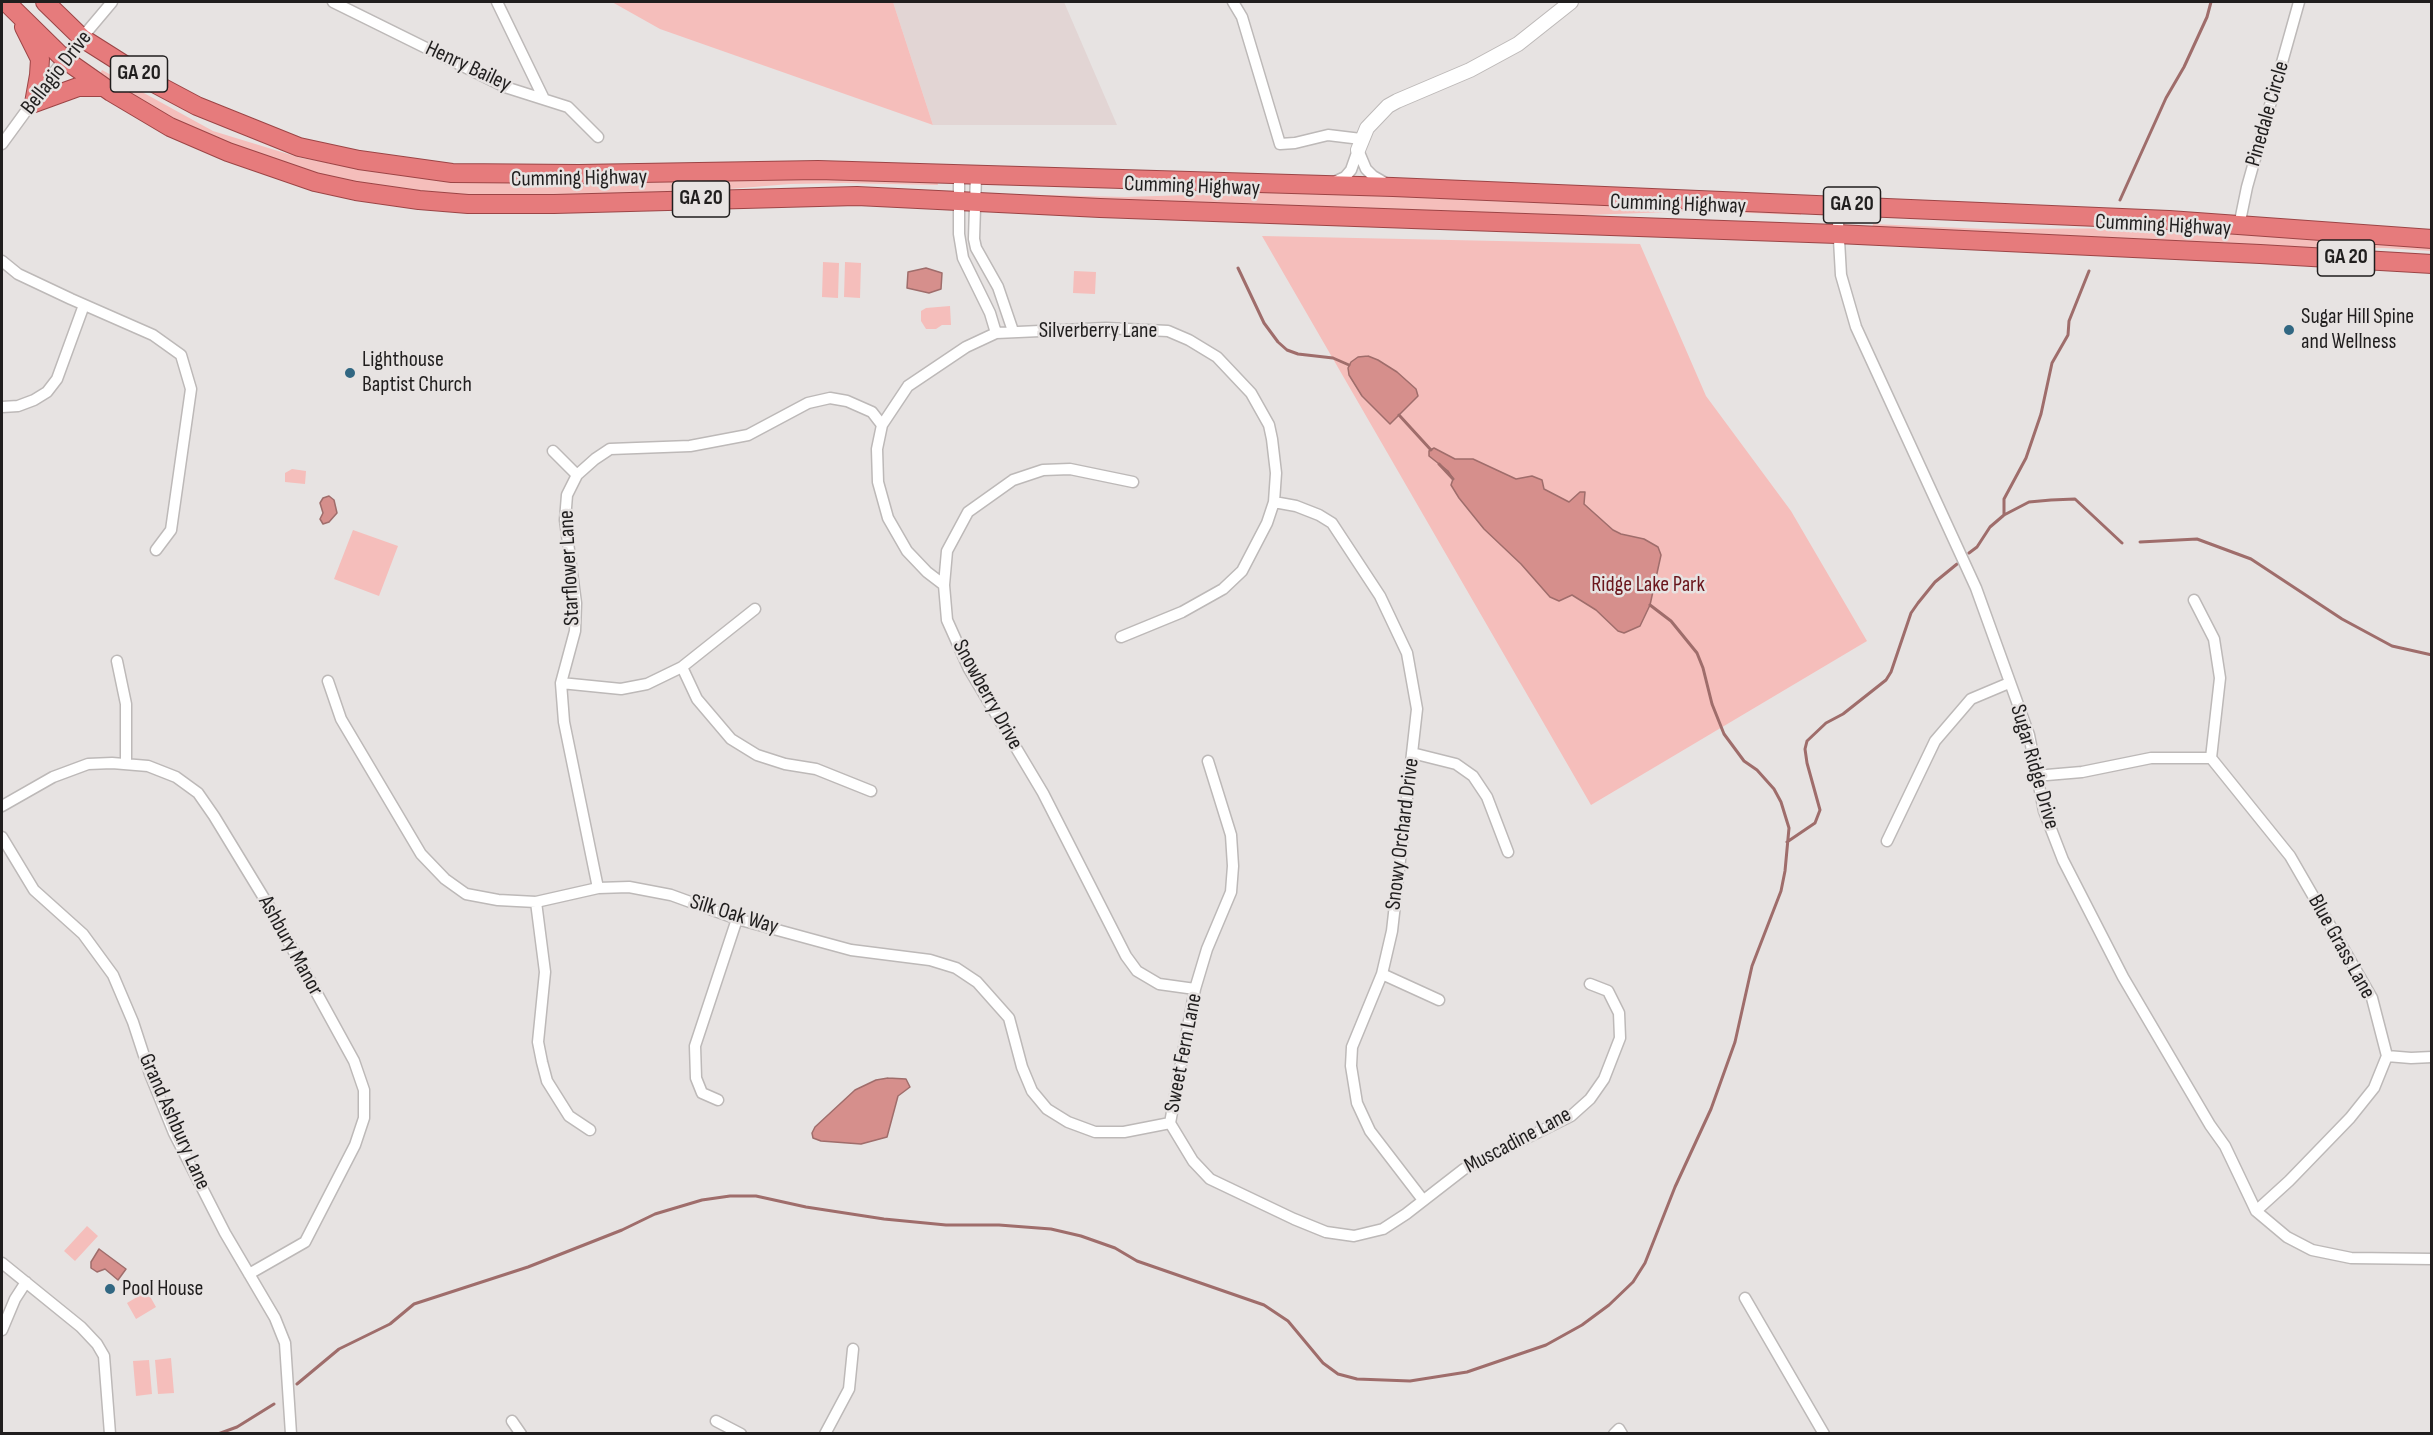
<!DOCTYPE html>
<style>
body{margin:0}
#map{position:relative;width:2433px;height:1435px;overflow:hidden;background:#e7e3e2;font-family:"Sofia Sans Condensed",sans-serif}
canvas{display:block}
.frame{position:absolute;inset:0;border:3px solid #201e1e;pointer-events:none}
</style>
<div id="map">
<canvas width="2433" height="1435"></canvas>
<div class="frame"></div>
</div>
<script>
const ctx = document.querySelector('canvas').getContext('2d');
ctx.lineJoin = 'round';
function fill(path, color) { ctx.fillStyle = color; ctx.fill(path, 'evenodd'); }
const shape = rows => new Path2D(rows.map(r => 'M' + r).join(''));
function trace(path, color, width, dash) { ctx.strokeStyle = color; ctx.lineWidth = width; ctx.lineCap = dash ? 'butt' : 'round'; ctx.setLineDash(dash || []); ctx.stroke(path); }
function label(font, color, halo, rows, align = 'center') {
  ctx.font = font + ' "Sofia Sans Condensed",sans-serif'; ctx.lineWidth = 5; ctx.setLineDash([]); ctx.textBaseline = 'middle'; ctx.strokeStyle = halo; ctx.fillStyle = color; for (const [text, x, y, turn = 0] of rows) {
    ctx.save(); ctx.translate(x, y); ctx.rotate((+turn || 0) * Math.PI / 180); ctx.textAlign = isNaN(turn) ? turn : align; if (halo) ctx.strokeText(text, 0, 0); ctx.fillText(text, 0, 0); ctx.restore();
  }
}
fill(shape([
 [893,2,1064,2,1117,125,933,125]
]), '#e2d5d4');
fill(shape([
 [612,2,893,2,933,125,660,29],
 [102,70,213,131,301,158,374,171,586,178,937,180,938,185,844,183,790,184,644,196,461,197,342,182,252,154,180,123,129,94,100,74],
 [1284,192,1801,209,1801,215,1699,211,1530,217,1002,199,1003,194,1125,197],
 [1873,224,1986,229,2186,228,2431,244,2432,251,2385,248,2186,246,1872,228],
 [1262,236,1640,244,1706,396,1791,511,1867,641,1591,805],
 [823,262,839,263,838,298,822,297],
 [845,262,861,263,860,298,844,297],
 [1074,271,1096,272,1095,294,1073,293],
 [950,306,951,325,942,325,936,329,926,329,921,321,921,311,926,308],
 [292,469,306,471,305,484,285,482,285,473],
 [353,530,398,546,379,596,334,579],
 [87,1226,98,1236,75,1261,64,1251],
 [147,1291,156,1307,136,1319,127,1303],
 [171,1358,174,1393,158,1394,155,1360],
 [149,1360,152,1394,136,1396,133,1361]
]), '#f5bebb');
const water = shape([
 [926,268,942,273,941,289,929,293,907,288,908,272,926,268],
 [1368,356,1378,360,1397,372,1416,389,1418,396,1390,424,1362,396,1349,375,1348,368,1351,362,1358,357,1368,356],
 [1434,448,1455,459,1473,459,1516,479,1532,476,1542,480,1544,489,1569,502,1580,492,1585,492,1584,504,1613,530,1621,534,1644,539,1658,547,1661,555,1650,605,1640,626,1624,633,1618,631,1596,610,1572,595,1559,601,1550,597,1521,564,1484,529,1459,498,1451,485,1453,479,1448,471,1429,456,1429,451,1434,448],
 [329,496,334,500,337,513,329,522,323,524,320,519,323,513,320,503,323,498,329,496],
 [888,1078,906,1079,910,1087,898,1096,887,1137,861,1144,821,1141,813,1138,812,1133,815,1127,855,1090,876,1080,888,1078],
 [99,1249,126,1269,118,1280,105,1269,97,1272,91,1268,91,1262,99,1249]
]);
fill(water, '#d68f8c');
trace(water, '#9f6d6b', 1.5);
trace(shape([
 [2120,200,2166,98,2184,67,2207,17,2211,2],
 [1238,268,1264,323,1278,342,1287,350,1298,354,1333,358,1349,365],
 [1399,415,1431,450],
 [1439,464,1453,479],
 [2004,515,2004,499,2026,458,2041,414,2052,363,2068,335,2069,321,2089,271],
 [2140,542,2197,539,2251,559,2342,619,2392,646,2432,655],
 [1969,553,1977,547,1990,527,2004,515,2029,502,2051,500,2075,499,2122,543],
 [1787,842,1815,823,1820,810,1807,763,1805,749,1807,741,1826,723,1843,714,1886,680,1891,672,1911,613,1918,603,1935,582,1957,564],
 [297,1384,339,1349,390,1324,414,1304,528,1267,622,1230,655,1214,702,1200,730,1196,756,1196,806,1207,884,1219,946,1225,999,1225,1051,1229,1081,1236,1115,1248,1137,1261,1264,1305,1288,1321,1323,1363,1338,1374,1357,1379,1410,1381,1467,1372,1546,1345,1582,1325,1609,1305,1633,1282,1645,1263,1675,1187,1711,1109,1735,1042,1752,966,1781,891,1785,871,1789,828,1781,802,1774,789,1757,770,1744,761,1724,734,1712,704,1703,668,1697,653,1671,621,1650,605],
 [218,1434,237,1427,274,1404]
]), '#9f6d6b', 3);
const minor = shape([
 [333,2,505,87,568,107,598,137],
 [497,2,544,99],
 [1233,2,1242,17,1280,144,1295,143,1328,135,1361,139],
 [2,144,64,59,112,2],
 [1358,150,1366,169,1373,176,1387,184],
 [959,174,959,234,963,258,990,313,996,333],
 [976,175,974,239,976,248,998,287,1013,331],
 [1332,183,1345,177,1351,170,1358,150],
 [1837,205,1841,275,1856,327,1976,588,2029,735,2044,811,2063,860,2123,977,2210,1125,2225,1146,2256,1211,2287,1237,2312,1250,2351,1258,2432,1259],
 [2239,226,2247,187,2299,2],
 [2,261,18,274,71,299,153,335,181,355,191,389,171,530,156,550],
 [2,407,18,406,34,400,47,392,57,379,84,305],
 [553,451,577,475],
 [1133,482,1070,469,1043,470,1013,480,968,512,947,551,944,585,947,620,969,669,1043,793,1126,956,1137,971,1159,984,1195,989],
 [1274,502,1296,506,1319,515,1332,523,1380,596,1407,653,1417,709,1392,931,1382,974,1352,1047,1351,1066,1357,1103,1370,1131,1423,1200],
 [944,585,927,572,907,551,888,518,878,482,877,449,882,425,908,386,966,347,996,333,1106,328,1168,331,1189,340,1217,357,1251,393,1269,425,1272,439,1276,473,1274,502,1267,523,1242,571,1223,589,1182,612,1121,637],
 [2194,600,2214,639,2220,678,2211,758],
 [117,661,126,704,126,764],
 [682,667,697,699,731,739,757,755,785,764,816,769,871,791],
 [328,681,341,719,421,854,445,879,466,894,498,900,536,902,598,888,629,887,671,895,737,919,851,950,930,960,956,968,977,982,1009,1018,1022,1067,1032,1091,1047,1109,1068,1122,1095,1132,1124,1132,1170,1123],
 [561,683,621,689,647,684,682,667,755,609],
 [1412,753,1456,764,1473,776,1487,797,1508,852],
 [2211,758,2290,856,2372,998,2387,1056,2374,1088,2350,1118,2289,1181,2256,1211],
 [1208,761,1231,835,1233,866,1231,892,1207,949,1195,989,1170,1123,1193,1161,1210,1179,1294,1219,1326,1232,1354,1236,1383,1229,1406,1214,1464,1169,1571,1116,1590,1099,1604,1079,1620,1038,1619,1013,1608,991,1590,984],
 [2035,776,2082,772,2151,758,2211,758],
 [2,806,53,777,88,764,112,763,148,766,176,777,198,793,214,816,270,908,354,1061,364,1090,364,1118,355,1145,305,1242,249,1274],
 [2,837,34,890,83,934,113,975,133,1022,150,1074,174,1133,225,1233,275,1318,285,1343,291,1434],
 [1887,841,1935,741,1971,699,2009,683],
 [598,888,564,722,561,683,575,631,576,603,565,520,567,495,577,475,595,459,610,449,690,446,748,435,808,403,830,398,847,401,872,412,882,425],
 [536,902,545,972,538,1042,542,1062,547,1081,569,1116,590,1130],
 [1382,974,1439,1000],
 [2387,1056,2411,1058,2432,1057],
 [718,1100,702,1093,696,1078,695,1046,737,919],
 [2,1263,81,1327,97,1344,104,1356,110,1434],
 [1745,1298,1824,1434],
 [2,1330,15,1299,26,1282],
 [512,1421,521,1434],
 [716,1421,741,1434],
 [825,1434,849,1389,853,1349],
 [1614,1434,1619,1429,1622,1434]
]);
const tertiary = shape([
 [1358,150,1367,128,1388,106,1397,101,1470,70,1518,44,1571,2]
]);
const trunk = shape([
 [6,2,64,59,111,92,170,127,228,152,315,182,356,191,419,200,468,204,554,204,857,196,1100,208,1837,234,2260,254,2432,264],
 [45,2,82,38,150,81,197,106,299,147,359,160,452,173,579,174,818,170,1393,187,2169,220,2432,239],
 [24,27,40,59,39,75,34,103],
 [34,103,78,87,103,87]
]);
trace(minor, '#bdb9b8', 13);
trace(tertiary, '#bdb9b8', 16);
trace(trunk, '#9c4546', 20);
trace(minor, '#fff', 10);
trace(tertiary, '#fff', 14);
trace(trunk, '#e67b7c', 18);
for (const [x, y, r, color] of [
 [2289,330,6,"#316782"],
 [350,373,6,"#316782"],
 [110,1289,6,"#316782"]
]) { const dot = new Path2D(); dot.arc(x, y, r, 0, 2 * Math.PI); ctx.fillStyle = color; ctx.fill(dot); trace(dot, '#e7e3e2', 2); }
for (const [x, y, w] of [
 [139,74,57],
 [701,199,57],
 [1852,205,57],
 [2346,258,57]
]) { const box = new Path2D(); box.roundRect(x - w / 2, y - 18, w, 36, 4.5); ctx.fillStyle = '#e7e3e2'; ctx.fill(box); trace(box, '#201e1e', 1.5); }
label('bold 21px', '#201e1e', null, [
 ["GA 20",139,74],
 ["GA 20",701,199],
 ["GA 20",1852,205],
 ["GA 20",2346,258]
]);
label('22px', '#201e1e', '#e7e3e2', [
 ["Henry Bailey",468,67,25],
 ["Bellagio Drive",57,73,-52],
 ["Pinedale Circle",2268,114,-74],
 ["Cumming Highway",579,179,-1],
 ["Cumming Highway",1192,187,2],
 ["Cumming Highway",1678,205,2],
 ["Cumming Highway",2163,226,3],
 ["Silverberry Lane",1098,331],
 ["Starflower Lane",570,568,-93],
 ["Snowberry Drive",987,695,61],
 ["Sugar Ridge Drive",2034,767,74],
 ["Snowy Orchard Drive",1403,834,-83],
 ["Silk Oak Way",734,915,17],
 ["Ashbury Manor",290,946,61],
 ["Blue Grass Lane",2341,947,61],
 ["Sweet Fern Lane",1184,1053,-79],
 ["Grand Ashbury Lane",174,1122,66],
 ["Muscadine Lane",1518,1141,-28]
]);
label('22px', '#201e1e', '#e7e3e2', [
 ["Sugar Hill Spine",2301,317],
 ["and Wellness",2301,342],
 ["Lighthouse",362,360],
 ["Baptist Church",362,385],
 ["Pool House",122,1289]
], 'left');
label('22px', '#6a161c', '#e7e3e2', [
 ["Ridge Lake Park",1648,585]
]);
</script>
